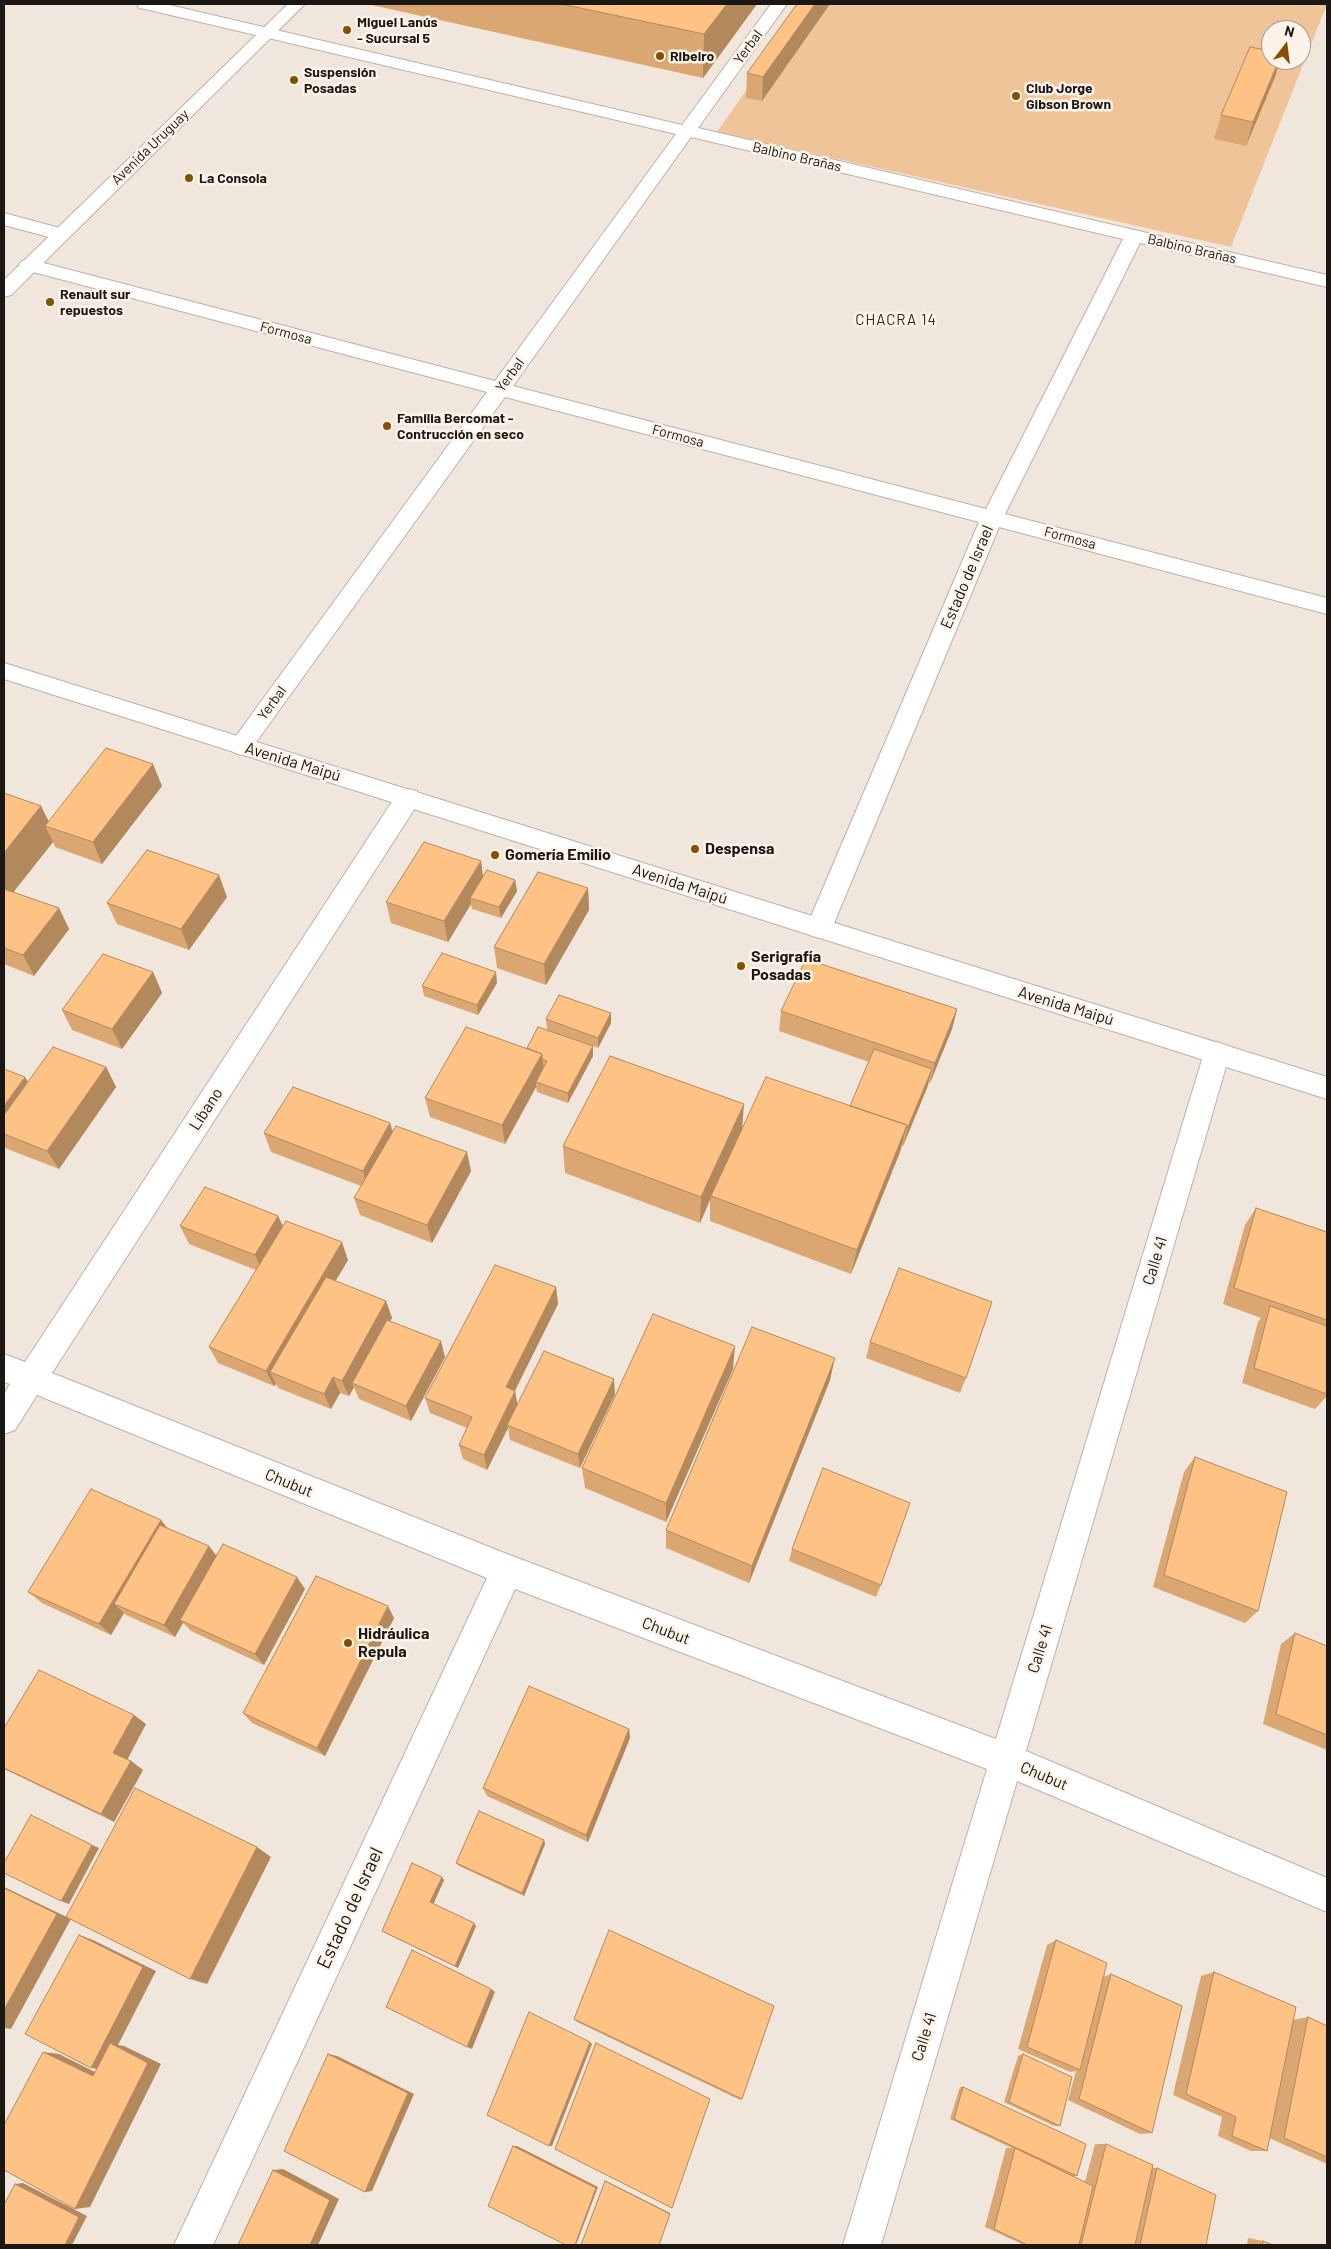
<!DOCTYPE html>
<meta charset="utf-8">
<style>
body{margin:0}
#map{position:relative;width:1331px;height:2249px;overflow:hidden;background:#f1e6dc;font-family:Barlow,sans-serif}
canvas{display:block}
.frame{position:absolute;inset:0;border:5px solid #1b1713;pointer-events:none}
.north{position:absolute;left:1261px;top:20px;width:50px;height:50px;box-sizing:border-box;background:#fef3e9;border:1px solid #a39b93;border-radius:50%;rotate:15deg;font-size:14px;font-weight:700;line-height:20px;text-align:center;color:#1b1713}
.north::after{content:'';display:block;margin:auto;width:18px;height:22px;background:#864f00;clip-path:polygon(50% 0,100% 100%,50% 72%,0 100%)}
</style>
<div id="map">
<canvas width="1331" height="2249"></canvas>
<div class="frame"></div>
<div class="north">N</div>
</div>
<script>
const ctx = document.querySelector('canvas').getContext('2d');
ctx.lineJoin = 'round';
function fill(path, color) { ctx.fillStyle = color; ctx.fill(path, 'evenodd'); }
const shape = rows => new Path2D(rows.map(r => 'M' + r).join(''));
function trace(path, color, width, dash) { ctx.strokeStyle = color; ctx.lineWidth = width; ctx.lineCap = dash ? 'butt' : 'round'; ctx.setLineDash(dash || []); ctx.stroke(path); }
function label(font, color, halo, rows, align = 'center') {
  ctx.font = font + ' Barlow,sans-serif'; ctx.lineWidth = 5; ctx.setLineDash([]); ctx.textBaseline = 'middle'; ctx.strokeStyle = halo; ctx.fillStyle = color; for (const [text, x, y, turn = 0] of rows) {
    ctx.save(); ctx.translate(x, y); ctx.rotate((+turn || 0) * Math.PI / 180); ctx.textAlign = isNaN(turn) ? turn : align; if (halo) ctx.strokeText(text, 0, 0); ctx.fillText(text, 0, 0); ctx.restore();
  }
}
fill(shape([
 [807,4,1327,4,1231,247,717,132],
 [1271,30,1301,30,1301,60,1271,60]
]), '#efc499');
const street = shape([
 [137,4,165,4,682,125,771,4,787,4,698,128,1327,275,1327,287,1140,243,1005,514,1327,598,1327,614,999,527,832,928,828,935,819,938,810,935,806,928,979,522,505,397,249,752,241,755,233,752,229,746,233,740,487,392,22,269,19,265,22,261,29,259,36,261,495,381,676,134,145,9,139,8,137,4],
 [691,137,1123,239,986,509,513,386,691,137],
 [4,213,67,230,69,234,67,238,60,240,4,225,4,213],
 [408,789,417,791,420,798,417,805,52,1373,507,1554,996,1739,1204,1053,1208,1045,1217,1042,1226,1045,1230,1053,1026,1751,1327,1878,1327,1912,1017,1781,881,2245,843,2245,987,1769,515,1589,213,2245,174,2245,487,1578,37,1395,15,1430,4,1434,4,1394,10,1384,4,1382,4,1354,25,1362,399,791,408,789]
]);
const primary = shape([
 [288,4,305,4,11,295,4,297,4,280,288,4],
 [4,663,1327,1077,1327,1099,4,679,4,663]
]);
trace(street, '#bcb1a8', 2);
trace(primary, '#bcb1a8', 2);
fill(street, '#fff');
fill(primary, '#fff');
fill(shape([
 [367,4,757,4,703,78],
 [797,4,762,101,746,98,747,73],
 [1271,60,1280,60,1275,77,1246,146,1214,139,1221,115],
 [162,786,102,864,55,847,53,842,13,892,59,908,69,929,34,976,4,964,4,793,41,806,48,821],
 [483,877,515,880,517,891,501,918,472,909,471,904,448,942,391,923,386,902],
 [588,888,589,910,546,985,497,968,494,947],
 [227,897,189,950,117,924,107,903],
 [153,972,162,993,122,1049,72,1030,62,1010],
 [497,983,478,1015,424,996,422,986],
 [957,1009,952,1029,930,1083,929,1082,927,1088,903,1146,902,1146,900,1152,851,1274,710,1221,710,1200,700,1223,565,1173,563,1146,743,1128,850,1106,869,1062,779,1031,781,1011],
 [611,1013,611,1023,598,1048,593,1046,593,1056,568,1103,537,1092,536,1087,505,1144,430,1117,425,1098,527,1048,547,1030,546,1019],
 [106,1067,116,1087,59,1169,5,1148,4,1146,4,1069,28,1082],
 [390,1123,393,1131,471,1171,432,1243,360,1215,354,1198,361,1186,271,1152,264,1133],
 [1256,1208,1327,1232,1327,1396,1315,1409,1242,1383,1258,1322,1261,1318,1223,1304,1245,1225],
 [278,1216,283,1226,348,1260,335,1281,386,1301,392,1318,390,1321,445,1357,411,1421,359,1399,354,1387,349,1396,340,1393,331,1409,278,1388,276,1384,274,1386,218,1363,209,1347,256,1270,189,1244,180,1226],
 [556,1287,558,1304,515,1391,517,1404,615,1394,580,1468,510,1440,508,1428,487,1470,463,1459,459,1445,467,1428,430,1413,425,1398],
 [870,1342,966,1378,960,1393,866,1358],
 [733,1369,666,1522,585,1488,582,1468],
 [830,1380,749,1583,666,1548,666,1530],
 [1195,1457,1258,1611,1245,1623,1153,1587,1184,1472],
 [161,1520,167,1528,217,1556,305,1589,264,1665,191,1631,183,1623,175,1637,126,1615,124,1613,111,1635,42,1603,28,1592],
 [792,1549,881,1585,876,1597,789,1561],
 [394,1618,325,1756,252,1723,243,1713],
 [1295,1633,1327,1646,1327,1750,1263,1724,1281,1644],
 [146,1724,127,1759,131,1761,143,1770,114,1822,4,1769,4,1728],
 [629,1729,630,1738,588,1842,487,1796,483,1788],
 [544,1840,545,1844,524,1896,459,1866,456,1863],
 [444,1880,433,1904,476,1926,458,1968,385,1933,382,1931],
 [1056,1940,1103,1977,1111,1974,1152,2133,1140,2134,1068,2100,1076,2071,1070,2072,1018,2049,1047,1945],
 [1214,1972,1293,2020,1308,2017,1327,2026,1327,2164,1269,2138,1267,2151,1251,2151,1218,2136,1222,2117,1173,2095,1201,1976],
 [574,2019,742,2099,740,2100,577,2022],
 [1023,2054,1060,2126,1054,2126,1004,2102,1018,2056],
 [960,2087,963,2087,1077,2176,1073,2176,1085,2182,1095,2144,1106,2144,1153,2168,1157,2168,1206,2245,1024,2245,985,2227,1006,2148,1012,2148,950,2119],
 [1248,2238,1263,2241,1273,2245,1247,2245]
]), '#daa772');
fill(shape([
 [727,4,757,4,703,78,704,34],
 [815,4,830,4,762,101,763,77],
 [1279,60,1280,60,1275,77,1246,146,1253,122],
 [153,764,162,786,102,864,93,842],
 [41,806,52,828,45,826,53,842,4,904,4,853],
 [481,861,484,883,470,898,471,904,448,942,444,921],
 [219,875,227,897,189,950,181,929],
 [515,880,517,891,501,918,499,907],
 [588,888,589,910,546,985,544,964],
 [59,908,69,929,34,976,23,955],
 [153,972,162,993,122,1049,112,1029],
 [496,972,497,983,478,1015,477,1005],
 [957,1009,952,1029,930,1083,935,1063],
 [611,1013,611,1023,598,1048,598,1038],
 [593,1046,593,1056,568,1103,568,1093],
 [542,1054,544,1073,536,1082,536,1087,505,1144,502,1125],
 [106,1067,116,1087,59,1169,47,1151],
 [932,1069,927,1088,903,1146,908,1127],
 [25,1077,37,1096,4,1134,4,1106],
 [744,1104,742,1131,711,1196,710,1200,700,1223,701,1197],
 [390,1123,395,1142,368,1189,363,1171],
 [907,1125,900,1152,851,1274,857,1250],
 [467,1152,471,1171,432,1243,427,1225],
 [278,1216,286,1233,263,1272,255,1255],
 [342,1242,348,1260,280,1376,270,1372,276,1384,274,1386,266,1371],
 [556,1287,558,1304,509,1402,506,1387],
 [386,1301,392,1318,355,1384,352,1383,354,1387,349,1396,342,1381],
 [441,1341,445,1357,411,1421,406,1406],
 [735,1346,733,1369,666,1522,666,1503],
 [835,1358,830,1380,749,1583,752,1566],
 [333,1377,340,1393,331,1409,324,1394],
 [614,1379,615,1394,580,1468,578,1454],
 [515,1391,518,1407,507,1425,508,1428,487,1470,484,1455],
 [161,1520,171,1533,114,1604,124,1613,111,1635,99,1624],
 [209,1546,219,1559,180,1620,183,1623,175,1637,164,1625],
 [297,1577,305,1589,264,1665,255,1654],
 [388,1606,394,1618,325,1756,317,1748],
 [134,1715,146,1724,126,1762,113,1753],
 [629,1729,630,1738,588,1842,586,1835],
 [131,1761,143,1770,114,1822,101,1814],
 [544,1840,545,1844,524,1896,522,1893],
 [92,1845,99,1848,69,1904,61,1901],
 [257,1847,271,1857,207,1984,190,1979],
 [442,1877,444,1880,433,1905,430,1902],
 [4,1887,71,1919,11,2029,4,2028],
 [474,1923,476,1926,458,1968,455,1966],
 [79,1935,93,1940,156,1971,118,2045,124,2046,161,2064,90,2207,75,2209,105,2070,91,2068],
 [491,1989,495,1992,472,2049,467,2047],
 [590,2042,592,2044,552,2146,549,2146],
 [43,2052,59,2054,107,2078,93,2076],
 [328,2054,337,2056,414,2094,372,2191,365,2192],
 [513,2146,517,2146,598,2187,576,2245,575,2245],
 [283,2169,339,2199,318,2245,310,2245,273,2170],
 [605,2181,606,2181,670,2213,670,2214],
 [23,2183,87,2216,72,2245,65,2245,15,2184]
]), '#b2885d');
const building = shape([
 [561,4,727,4,704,34,561,4],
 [797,4,815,4,763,77,747,73,797,4],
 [1250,47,1271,51,1271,60,1279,60,1253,122,1221,115,1250,47],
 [106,748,153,764,93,842,45,826,106,748],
 [4,793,41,806,4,853,4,793],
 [424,842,481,861,444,921,386,902,424,842],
 [147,850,219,875,181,929,107,903,147,850],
 [487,870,515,880,499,907,470,898,487,870],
 [538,872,588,888,544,964,494,947,538,872],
 [4,889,59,908,23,955,4,948,4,889],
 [442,953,496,972,477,1005,422,986,442,953],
 [103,954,153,972,112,1029,62,1010,103,954],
 [806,959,957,1009,935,1063,781,1011,806,959],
 [559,995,611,1013,598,1038,546,1019,559,995],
 [466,1027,542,1054,502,1125,425,1098,466,1027],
 [538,1027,593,1046,568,1093,536,1082,547,1061,542,1059,542,1054,527,1048,538,1027],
 [53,1047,106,1067,47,1151,4,1134,4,1115,53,1047],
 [874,1049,932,1069,908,1127,906,1127,907,1125,850,1106,874,1049],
 [610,1056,744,1104,701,1197,563,1146,610,1056],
 [4,1069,25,1077,4,1106,4,1069],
 [766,1077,907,1125,857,1250,711,1196,766,1077],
 [293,1087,390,1123,363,1171,264,1133,293,1087],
 [396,1126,467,1152,427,1225,354,1198,396,1126],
 [205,1187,278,1216,255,1255,180,1226,205,1187],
 [1256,1208,1327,1232,1327,1320,1234,1288,1256,1208],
 [286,1221,342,1242,266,1371,209,1347,286,1221],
 [495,1265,556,1287,506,1387,515,1391,484,1455,459,1445,472,1417,425,1398,495,1265],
 [899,1268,992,1302,966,1378,870,1342,899,1268],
 [326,1277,386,1301,342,1381,333,1377,324,1394,270,1372,326,1277],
 [1270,1306,1327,1326,1327,1394,1254,1368,1270,1306],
 [653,1314,735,1346,666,1503,582,1468,653,1314],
 [387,1320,441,1341,406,1406,352,1383,387,1320],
 [752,1327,835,1358,752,1566,666,1530,752,1327],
 [544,1351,614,1379,578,1454,507,1425,544,1351],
 [1195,1457,1287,1492,1258,1611,1164,1575,1195,1457],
 [823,1468,910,1503,881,1585,792,1549,823,1468],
 [91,1489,161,1520,99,1624,28,1592,91,1489],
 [160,1525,209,1546,164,1625,114,1604,160,1525],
 [223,1544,297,1577,255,1654,180,1620,223,1544],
 [316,1576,388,1606,317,1748,243,1713,316,1576],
 [1295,1633,1327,1646,1327,1735,1276,1714,1295,1633],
 [39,1670,134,1715,113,1753,131,1761,101,1814,4,1768,4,1728,39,1670],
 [529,1686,629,1729,586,1835,483,1788,529,1686],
 [135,1788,257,1847,190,1979,66,1917,135,1788],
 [479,1811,544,1840,522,1893,456,1863,479,1811],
 [31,1815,92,1845,61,1901,4,1873,4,1863,31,1815],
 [412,1863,442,1877,430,1902,474,1923,455,1966,382,1931,412,1863],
 [4,1888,57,1914,4,2010,4,1888],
 [609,1930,774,2006,742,2099,574,2019,609,1930],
 [79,1935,143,1967,91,2068,25,2034,79,1935],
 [1056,1940,1107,1963,1080,2070,1027,2047,1056,1940],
 [412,1950,491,1989,467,2047,386,2007,412,1950],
 [1214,1972,1296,2007,1267,2151,1232,2136,1236,2117,1186,2094,1214,1972],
 [1111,1974,1182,2006,1152,2133,1079,2099,1111,1974],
 [529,2012,590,2042,549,2146,487,2115,529,2012],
 [1308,2017,1327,2026,1327,2157,1284,2138,1308,2017],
 [110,2043,148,2063,75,2209,4,2170,4,2125,43,2052,93,2076,110,2043],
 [596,2043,710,2099,672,2208,555,2149,596,2043],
 [328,2054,408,2093,365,2192,284,2151,328,2054],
 [1023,2054,1072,2077,1060,2126,1009,2102,1023,2054],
 [963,2087,1086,2144,1077,2176,954,2119,963,2087],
 [1106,2144,1153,2165,1135,2245,1081,2245,1106,2144],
 [513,2146,596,2188,575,2245,566,2245,488,2206,513,2146],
 [1015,2148,1093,2186,1079,2245,1028,2245,994,2229,1015,2148],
 [1157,2168,1216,2195,1206,2245,1140,2245,1157,2168],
 [273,2170,330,2200,310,2245,238,2245,273,2170],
 [605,2181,670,2214,659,2245,581,2245,605,2181],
 [15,2184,79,2217,65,2245,4,2245,4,2205,15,2184],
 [1263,2241,1273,2245,1262,2245,1263,2241]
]);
fill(building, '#fec285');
trace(building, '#b2885d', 1);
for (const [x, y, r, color] of [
 [347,30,5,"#864f00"],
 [660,56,5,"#864f00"],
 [294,80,5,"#864f00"],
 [1016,96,5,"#864f00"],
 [189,178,5,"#864f00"],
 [50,302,5,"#864f00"],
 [387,426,5,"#864f00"],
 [695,849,5,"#864f00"],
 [495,855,5,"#864f00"],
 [741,966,5,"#864f00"],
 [348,1643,5,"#864f00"]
]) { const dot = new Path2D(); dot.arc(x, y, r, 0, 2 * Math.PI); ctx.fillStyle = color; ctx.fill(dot); trace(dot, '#fef3e9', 2); }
label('bold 14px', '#1b1713', '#fef3e9', [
 ["Miguel Lanús",357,22],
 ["- Sucursal 5",357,38],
 ["Ribeiro",670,56],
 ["Suspensión",304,72],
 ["Posadas",304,88],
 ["Club Jorge",1026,88],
 ["Gibson Brown",1026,104],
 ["La Consola",199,178],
 ["Renault sur",60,294],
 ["repuestos",60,310],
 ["Familia Bercomat -",397,418],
 ["Contrucción en seco",397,434]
], 'left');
label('14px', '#1b1713', '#fef3e9', [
 ["Yerbal",748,47,-54],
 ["Avenida Uruguay",150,147,-44],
 ["Balbino Brañas",797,157,13],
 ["Balbino Brañas",1192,249,13],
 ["Formosa",286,333,15],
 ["Yerbal",510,375,-54],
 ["Formosa",678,436,15],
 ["Formosa",1070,538,15],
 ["Yerbal",272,703,-54]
]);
ctx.letterSpacing = '1px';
label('15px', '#312921', '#fef3e9', [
 ["CHACRA 14",896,320]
]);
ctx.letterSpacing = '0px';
label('16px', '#1b1713', '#fef3e9', [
 ["Estado de Israel",967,577,-67],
 ["Avenida Maipú",293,762,17],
 ["Avenida Maipú",680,884,18],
 ["Avenida Maipú",1066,1006,17],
 ["Líbano",206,1109,-57],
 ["Calle 41",1155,1261,-73],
 ["Chubut",289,1483,22],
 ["Chubut",666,1631,21],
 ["Calle 41",1040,1649,-73],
 ["Chubut",1044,1776,23],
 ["Calle 41",924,2037,-73]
]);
label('bold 16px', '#1b1713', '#fef3e9', [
 ["Despensa",705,849],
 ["Gomería Emilio",505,855],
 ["Serigrafía",751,957],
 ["Posadas",751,975],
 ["Hidráulica",358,1634],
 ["Repula",358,1652]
], 'left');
label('19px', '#1b1713', '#fef3e9', [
 ["Estado de Israel",350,1908,-65]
]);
</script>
